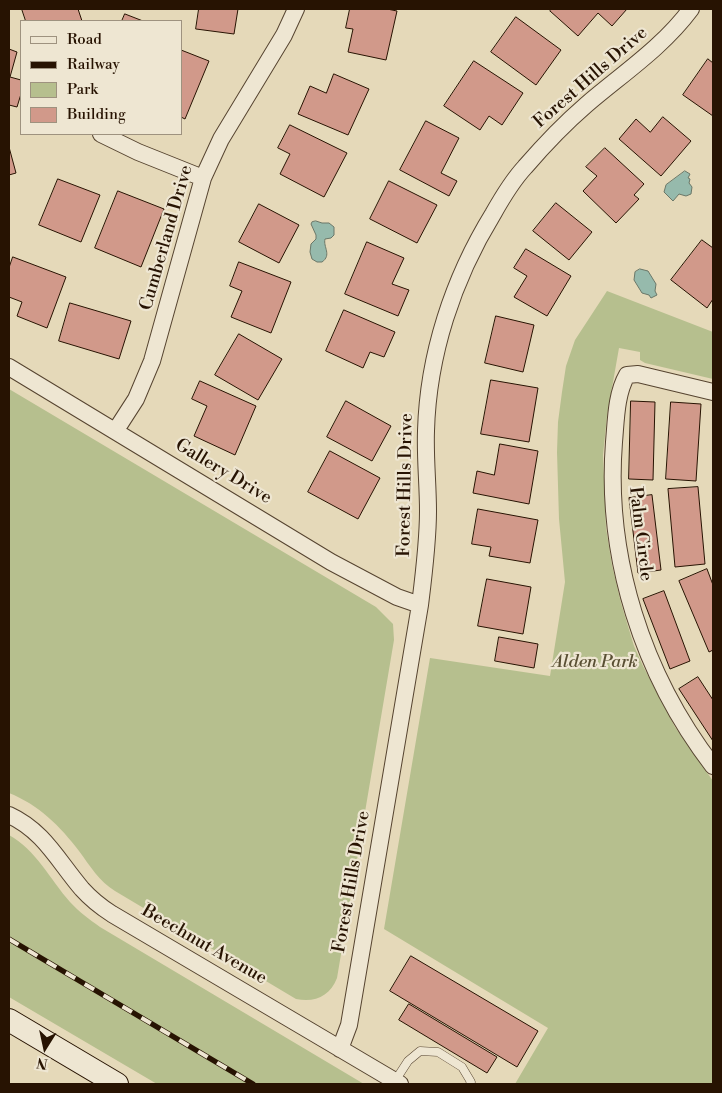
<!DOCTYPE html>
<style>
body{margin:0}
#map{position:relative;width:722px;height:1093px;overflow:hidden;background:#e5d9b9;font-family:"Libre Bodoni",serif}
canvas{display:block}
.frame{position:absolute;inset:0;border:10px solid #271302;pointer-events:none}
.legend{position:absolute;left:20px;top:20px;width:162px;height:115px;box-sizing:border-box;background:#eee6d2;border:1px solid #9e927f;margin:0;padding:6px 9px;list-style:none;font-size:15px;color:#271302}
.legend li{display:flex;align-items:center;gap:10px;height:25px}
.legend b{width:25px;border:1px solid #9e927f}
.north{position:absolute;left:20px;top:1023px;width:50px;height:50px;-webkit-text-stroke:4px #eee6d2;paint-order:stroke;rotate:190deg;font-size:14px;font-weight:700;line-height:20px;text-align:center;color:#271302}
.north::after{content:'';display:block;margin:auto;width:18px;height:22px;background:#271302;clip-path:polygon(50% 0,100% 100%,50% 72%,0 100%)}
</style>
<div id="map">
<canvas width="722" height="1093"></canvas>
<div class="frame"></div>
<ul class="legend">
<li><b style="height:6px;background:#eee6d2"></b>Road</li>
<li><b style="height:6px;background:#271302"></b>Railway</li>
<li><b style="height:14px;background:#b6bf8e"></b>Park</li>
<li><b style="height:14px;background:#d1998a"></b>Building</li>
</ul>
<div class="north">N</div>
</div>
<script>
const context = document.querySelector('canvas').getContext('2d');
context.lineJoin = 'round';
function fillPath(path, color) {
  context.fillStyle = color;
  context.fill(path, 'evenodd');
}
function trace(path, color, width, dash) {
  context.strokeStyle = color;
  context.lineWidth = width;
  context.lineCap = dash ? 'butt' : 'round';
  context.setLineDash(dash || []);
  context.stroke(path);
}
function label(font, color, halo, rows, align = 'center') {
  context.font = font + ' "Libre Bodoni",serif';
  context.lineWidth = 4.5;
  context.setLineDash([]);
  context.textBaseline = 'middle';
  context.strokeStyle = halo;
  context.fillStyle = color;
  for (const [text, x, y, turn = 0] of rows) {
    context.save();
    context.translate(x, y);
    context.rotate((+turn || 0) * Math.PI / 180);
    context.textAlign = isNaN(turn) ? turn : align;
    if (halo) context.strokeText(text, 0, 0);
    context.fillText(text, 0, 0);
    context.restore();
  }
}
const green = new Path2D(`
 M607,291L713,332V379L645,363L640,360V352L619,348L607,416L603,455L606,528L612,565L621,603L634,646L643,666L675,727L713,781V1084H515L548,1028L384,929L430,658L550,676L565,582L559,519L557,452L558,422L562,392L566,366L575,340Z
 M9,389L376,607L393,624L394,640L337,978C330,996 315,1003 296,999L115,891C99,881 90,866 79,851C60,826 39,805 9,793Z
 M9,835C36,850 50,879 70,902C79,912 89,919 100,927L364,1084H157L9,997Z`);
const water = new Path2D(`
 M685,171L690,174L688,178L690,179L689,183L692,187L691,194L686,196L679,194L673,201L664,192L666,185Z
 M316,221L322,223H329L334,227V235L331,238L325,239C323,247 332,255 322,262H317L312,259L310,252L311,244L316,239V235L311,224L312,222Z
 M640,269L648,271L656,284L655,291L657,295L651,298L649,295L642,293L634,280L635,272Z`);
const building = new Path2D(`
 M22,9H78L82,21H26Z
 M199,9H238L234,34L196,29Z
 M350,9H387L397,11L386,60L348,52L353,29L346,28Z
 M552,9H627L612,26L598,13L578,36L550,11Z
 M125,14L143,21H122Z
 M516,17L561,50L536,85L491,52Z
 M9,49L17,52L10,77L21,80V94L17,107L9,105Z
 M181,50L209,61L185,119L181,117Z
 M708,59L713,63V116L683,95Z
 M474,61L523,93L502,125L489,116L480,130L444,106Z
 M334,74L369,89L348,135L298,114L310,86L326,93Z
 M663,117L691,141L661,176L619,139L636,119L650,132Z
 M426,121L459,138L441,173L457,181L449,196L400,170Z
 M290,125L347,153L324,197L280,174L290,154L278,148Z
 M9,147L16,173L9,175Z
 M605,148L644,184L634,195L639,199L616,223L583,191L597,176L586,167Z
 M58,179L100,195L81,242L39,225Z
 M389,181L437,205L417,243L370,219Z
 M118,191L164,209L141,267L95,248Z
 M556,203L592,232L569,260L533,231Z
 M259,204L299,225L279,263L239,242Z
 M702,240L713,248V299L707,308L671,280Z
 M367,242L404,258L392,284L409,290L398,316L345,294Z
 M526,249L571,276L547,316L514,297L527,276L514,268Z
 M13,257L66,277L47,328L17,316L22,302L9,297V268Z
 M239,262L291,282L271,333L231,317L242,291L230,286Z
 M70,303L131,321L119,359L59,341Z
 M344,310L395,332L384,357L370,352L363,368L326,351Z
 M496,316L534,325L523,372L485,363Z
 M239,334L282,359L258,400L215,375Z
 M491,380L538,388L529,442L481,434Z
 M200,381L256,406L235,455L194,436L207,406L192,399Z
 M346,401L391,426L372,461L327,437Z
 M631,401L655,402L653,480L629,479Z
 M671,402L701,404L696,481L666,479Z
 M500,444L538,451L529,504L473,493L477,471L494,475Z
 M330,451L380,478L358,519L308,492Z
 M698,487L705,564L675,567L668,489Z
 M652,495L661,570L638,573L629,498Z
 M478,509L538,520L530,563L489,556L491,547L472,544Z
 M707,569L713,585V650L709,652L679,581Z
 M487,579L531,587L523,634L478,626Z
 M664,591L690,661L670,669L643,599Z
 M499,637L538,644L534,668L495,661Z
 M698,677L713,700V741L679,689Z
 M411,956L538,1031L517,1067L390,991Z
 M409,1004L497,1057L487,1073L399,1020Z`);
const lane = new Path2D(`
 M395,1081L408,1061L420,1051L438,1052L462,1067L471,1082L470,1084`);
const street = new Path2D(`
 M101,134L138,152L203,178
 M9,367L331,562L397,597L420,605
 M713,392L638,374L627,375C616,394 616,420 614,442C605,558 643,675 713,766
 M116,430L136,399L152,361L203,178L221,139L284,35L296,9
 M9,815C44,831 58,861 82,889C91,899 101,907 112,914L400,1084
 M340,1049L349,1025L420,605C424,573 428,542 428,511C428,484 425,458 426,431C428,355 453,279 493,214C502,198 512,181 525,167C544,145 564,124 586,105C622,74 662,48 691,9`);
const secondary = new Path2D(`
 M9,1020L117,1084`);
const rail = new Path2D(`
 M9,939L253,1084`);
const streetNames = [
 ["Forest Hills Drive",591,78,-41],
 ["Cumberland Drive",167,238,-74],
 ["Gallery Drive",223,472,31],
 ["Forest Hills Drive",406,485,-89],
 ["Palm Circle",640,534,83],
 ["Forest Hills Drive",352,882,-80],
 ["Beechnut Avenue",204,945,30]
];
const parkNames = [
 ["Alden Park",595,663]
];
fillPath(green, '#b6bf8e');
fillPath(water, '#96baac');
trace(water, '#6a7768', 1);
fillPath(building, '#d1998a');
trace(building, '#271302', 1);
trace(lane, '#564430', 9);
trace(street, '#564430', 18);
trace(secondary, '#271302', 24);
trace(lane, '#eee6d2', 8);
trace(street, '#eee6d2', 16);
trace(secondary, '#eee6d2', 22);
trace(rail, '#271302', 5.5);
trace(rail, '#eee6d2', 4, [11]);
label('18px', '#271302', '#eee6d2', streetNames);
label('italic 18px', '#594f33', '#eee6d2', parkNames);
</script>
